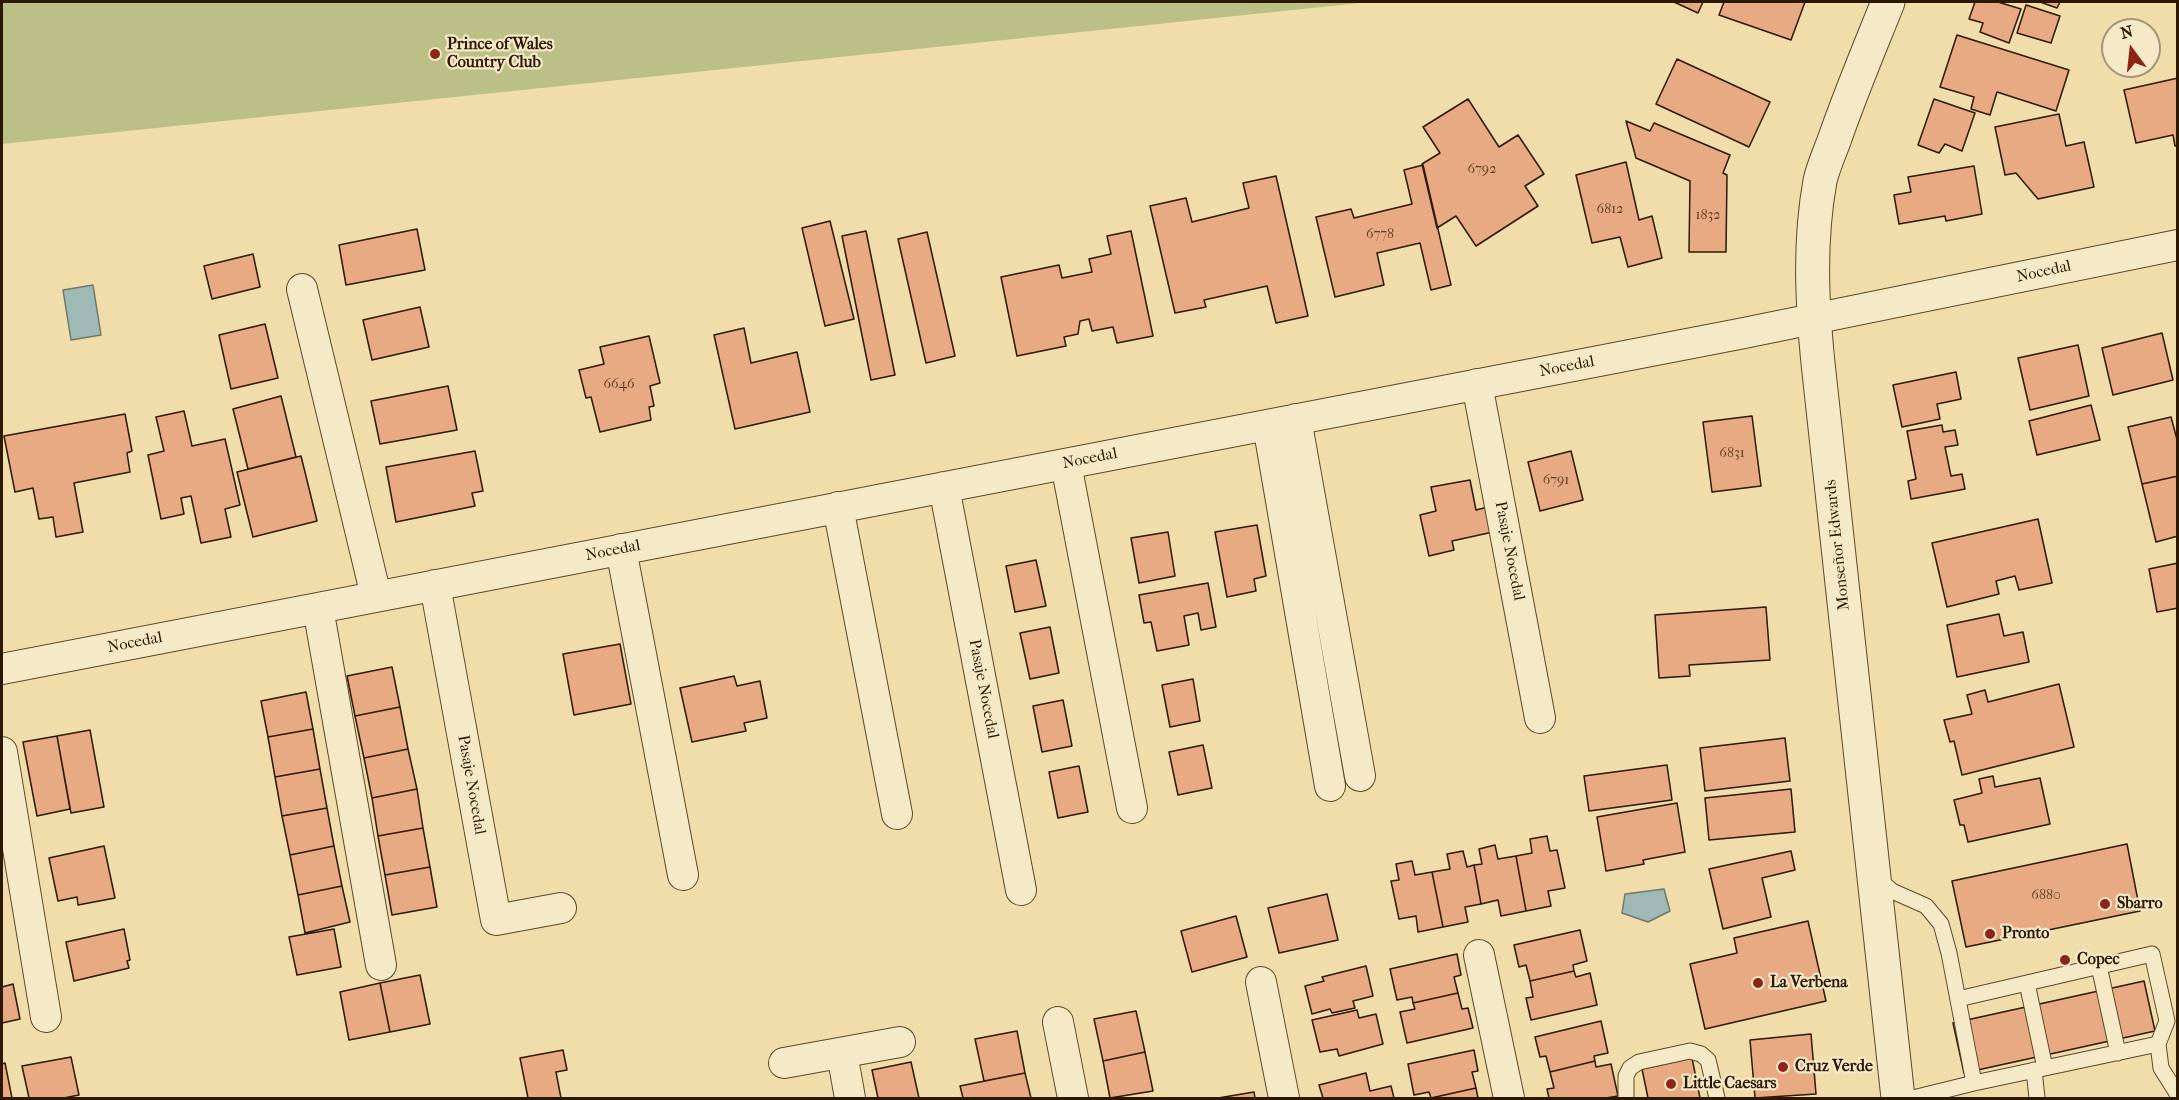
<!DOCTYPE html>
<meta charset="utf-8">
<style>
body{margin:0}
#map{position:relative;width:2179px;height:1100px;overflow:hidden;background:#f0ddaa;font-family:"IM FELL French Canon",serif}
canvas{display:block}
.frame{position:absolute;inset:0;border:3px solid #2c1700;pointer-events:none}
.north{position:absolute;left:2101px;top:18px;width:60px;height:60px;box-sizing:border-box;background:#f5e9c8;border:2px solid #a59578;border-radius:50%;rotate:345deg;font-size:16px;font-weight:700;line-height:24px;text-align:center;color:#2c1700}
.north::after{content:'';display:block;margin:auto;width:21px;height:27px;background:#8f2418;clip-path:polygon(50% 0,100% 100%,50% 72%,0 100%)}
</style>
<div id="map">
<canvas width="2179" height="1100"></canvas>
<div class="frame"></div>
<div class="north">N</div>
</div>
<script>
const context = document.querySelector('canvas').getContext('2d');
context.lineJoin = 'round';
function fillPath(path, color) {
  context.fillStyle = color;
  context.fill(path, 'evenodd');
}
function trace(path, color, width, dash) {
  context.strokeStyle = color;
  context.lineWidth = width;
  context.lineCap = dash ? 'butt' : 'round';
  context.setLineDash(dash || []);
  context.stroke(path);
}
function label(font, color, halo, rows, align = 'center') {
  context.font = font + ' "IM FELL French Canon",serif';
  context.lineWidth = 4.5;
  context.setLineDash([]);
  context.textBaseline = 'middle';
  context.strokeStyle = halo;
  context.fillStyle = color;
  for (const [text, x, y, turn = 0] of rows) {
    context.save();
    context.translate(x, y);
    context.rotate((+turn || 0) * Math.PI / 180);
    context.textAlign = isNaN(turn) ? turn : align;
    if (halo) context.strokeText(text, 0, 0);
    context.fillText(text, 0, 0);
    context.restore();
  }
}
const green = new Path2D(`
 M2,2H1370L2,144Z`);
const water = new Path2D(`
 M93,285L101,335L71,340L63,290Z
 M1664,889L1670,911L1648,922L1622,913L1625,894Z`);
const building = new Path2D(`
 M1674,2H1703L1698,13Z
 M1724,2H1805L1791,40L1719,15Z
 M1975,2H1998L2021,9L2009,43L1980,32L1983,23L1969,19Z
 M2040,2H2060L2057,8Z
 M2026,5L2060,16L2051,43L2017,33Z
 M1957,35L2069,70L2056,111L1997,92L1990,115L1971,109L1974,97L1940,87Z
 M1677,59L1770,102L1749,147L1656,104Z
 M2178,78V145L2175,146L2173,135L2136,143L2124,90Z
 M1468,99L1499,147L1518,135L1544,174L1525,186L1538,206L1476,246L1456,216L1437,228L1422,164L1440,153L1423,127Z
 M1934,99L1975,113L1962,151L1945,144L1939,153L1918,145Z
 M2059,114L2066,146L2084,142L2094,187L2038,199L2016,173L2005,175L1995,127Z
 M1626,121L1650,131L1654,123L1730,155L1723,173L1727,175L1726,252H1689L1690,181L1636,158Z
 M1626,162L1639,220L1652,216L1662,258L1628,267L1620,237L1592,243L1576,175Z
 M1423,165L1451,285L1431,290L1420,243L1377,253L1384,285L1335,297L1316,217L1351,209L1354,218L1412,204L1404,170Z
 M1974,166L1982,214L1946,221L1945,216L1899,224L1894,195L1911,192L1908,177Z
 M1276,176L1308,316L1276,323L1267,286L1204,300L1206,307L1175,313L1150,206L1186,198L1192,222L1249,208L1243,183Z
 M830,221L854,319L825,326L802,228Z
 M417,229L425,270L346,285L339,245Z
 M866,231L895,375L871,380L842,236Z
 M1131,231L1153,336L1117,343L1113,327L1092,331L1089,319L1080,321L1078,334L1064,337L1066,346L1017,356L1001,277L1059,265L1062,278L1092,272L1089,259L1111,254L1107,236Z
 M927,232L955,356L926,363L898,239Z
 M253,254L260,287L212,299L204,266Z
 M420,307L429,347L372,360L363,320Z
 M265,324L278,378L231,389L219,335Z
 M744,328L751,363L797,352L810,412L735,429L714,335Z
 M2162,333L2173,380L2113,395L2102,348Z
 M649,336L660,383L650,386L654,406L649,407L651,420L600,432L591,397L586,398L579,370L604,364L600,347Z
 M2078,345L2089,396L2030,410L2018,358Z
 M1956,372L1961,399L1937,404L1940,419L1902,427L1893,385Z
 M448,386L457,430L380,444L371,401Z
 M281,396L296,457L248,469L233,409Z
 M2091,405L2100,440L2037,455L2029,421Z
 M184,411L192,446L225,439L240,505L225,509L231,537L201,543L191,496L181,498L184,514L161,519L148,455L164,451L156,417Z
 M125,414L132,451L127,453L130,472L74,483L83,532L56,537L53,517L39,519L33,488L15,492L4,436Z
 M1752,416L1761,486L1712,492L1703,422Z
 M2171,417L2178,443V476L2142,484L2128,427Z
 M1942,425L1943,432L1955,430L1958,445L1945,447L1951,476L1962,474L1965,489L1911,499L1908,481L1916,479L1907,431Z
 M475,451L483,491L472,493L475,506L396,522L386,467Z
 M1571,451L1583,500L1540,511L1528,462Z
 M301,456L317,521L253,537L237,472Z
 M2178,476V536L2156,542L2142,484Z
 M1470,480L1476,510L1488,507L1493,532L1452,541L1454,550L1429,556L1420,515L1436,511L1431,487Z
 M2038,519L2052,583L2019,590L2015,576L1996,581L1999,594L1947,607L1932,543Z
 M1257,525L1266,576L1254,579L1256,591L1227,597L1215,532Z
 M1168,532L1175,576L1139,583L1131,538Z
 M1036,560L1046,606L1015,612L1006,566Z
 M2178,563V608L2157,612L2149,569Z
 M1208,583L1216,627L1201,630L1198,613L1184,616L1189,645L1157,651L1151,622L1144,623L1139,595Z
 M1766,607L1770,660L1689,665L1690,676L1659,678L1655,615Z
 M1999,614L2004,636L2023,632L2029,662L1957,677L1947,625Z
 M1050,627L1059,673L1030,679L1020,633Z
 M620,644L631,704L574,715L563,654Z
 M392,667L400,707L355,716L347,676Z
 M734,676L737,686L760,681L767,718L744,723L746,731L692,742L680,688Z
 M1193,679L1200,721L1170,727L1162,685Z
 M2059,684L2074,747L1962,775L1954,741L1950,742L1944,720L1972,714L1967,695L1985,690L1988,702Z
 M306,692L313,729L268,737L261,701Z
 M1063,700L1072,746L1042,752L1033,706Z
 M400,707L408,749L364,758L355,716Z
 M313,729L320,769L275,777L268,737Z
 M90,730L104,807L71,813L57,736Z
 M57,736L70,809L37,816L23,742Z
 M1785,738L1790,781L1705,791L1700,748Z
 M1203,745L1212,788L1178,795L1169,752Z
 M408,749L417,789L372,798L364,758Z
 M1667,765L1672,800L1589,811L1584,776Z
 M1079,766L1088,812L1058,818L1049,772Z
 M320,769L327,808L282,816L275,777Z
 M1993,776L1995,787L2040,778L2050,824L1968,842L1964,825H1960L1954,800L1982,793L1979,779Z
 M417,789L423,828L378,836L372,798Z
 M1791,789L1795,832L1709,840L1705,798Z
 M1677,803L1685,852L1643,860L1644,864L1606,871L1597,817Z
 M327,808L334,846L290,855L282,816Z
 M423,828L430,867L385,875L378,836Z
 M1547,836L1550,851L1557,850L1565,888L1548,891L1551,906L1526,911L1516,856L1532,853L1530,839Z
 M2127,844L2140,911L1966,947L1952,881Z
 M1495,845L1498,859L1516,856L1526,911L1501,916L1498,900L1481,904L1474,865L1482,864L1479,849Z
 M104,846L115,898L78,905L77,897L58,901L49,858Z
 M334,846L342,886L298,895L290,855Z
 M1463,851L1467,867L1474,865L1481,904L1465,907L1468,922L1443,927L1432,872L1450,869L1447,854Z
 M1791,851L1795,870L1762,878L1771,917L1723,929L1709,869Z
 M1412,861L1415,875L1432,872L1443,927L1418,932L1416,916L1399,919L1391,881L1399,880L1396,864Z
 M430,867L437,907L392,915L385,875Z
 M342,886L350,922L305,933L298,895Z
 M1327,894L1338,940L1279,953L1268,908Z
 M1236,916L1247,957L1192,972L1181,931Z
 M1808,921L1826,1001L1705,1029L1690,964L1737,953L1734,938Z
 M124,929L130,960L127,961L129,968L74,981L66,942Z
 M334,929L341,967L297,975L289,937Z
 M1580,930L1587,961L1573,965L1574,971L1530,981L1526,965L1519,967L1514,945Z
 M1457,954L1461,975L1454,977L1458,993L1413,1003L1412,997L1397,1000L1390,969Z
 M1366,966L1373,996L1353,1001L1355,1008L1332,1013L1330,1009L1312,1014L1305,986L1324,981L1322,977Z
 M1574,971L1576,977L1590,973L1597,1005L1531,1020L1526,998L1533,997L1530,981Z
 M420,975L430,1024L390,1032L380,983Z
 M2144,981L2155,1031L1964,1073L1953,1023Z
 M380,983L390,1032L349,1040L340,992Z
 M13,984L20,1019L2,1023V987Z
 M1458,993L1462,1009L1468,1008L1473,1028L1407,1043L1400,1012L1415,1009L1413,1003Z
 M1357,1010L1359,1018L1376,1014L1383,1044L1339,1056L1337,1049L1320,1052L1312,1020Z
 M1136,1011L1145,1052L1103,1061L1094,1019Z
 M1601,1021L1608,1053L1594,1056L1595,1061L1550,1072L1546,1056L1540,1057L1535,1037Z
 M1017,1031L1025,1073L984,1081L975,1039Z
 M1811,1034L1816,1094L1755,1098L1750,1040Z
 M563,1050L567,1070L556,1072L561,1098H528L520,1058Z
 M1474,1050L1478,1071L1472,1072L1476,1088L1431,1098L1429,1092L1414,1095L1408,1064Z
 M1145,1052L1153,1091L1110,1098L1103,1061Z
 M71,1057L79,1095L64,1098H29L22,1066Z
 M1692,1058L1700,1098H1648L1642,1069Z
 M1595,1061L1596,1067L1611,1064L1618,1096L1606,1098H1549L1547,1089L1554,1088L1550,1072Z
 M911,1062L919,1098H878L872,1070Z
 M5,1063L12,1098H2V1064Z
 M1025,1073L1031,1098H963L960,1086Z
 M1366,1073L1370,1091L1391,1086L1394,1098H1323L1319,1085Z
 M1476,1088L1478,1098H1431Z
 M1254,1092L1255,1098H1218Z`);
const service = new Path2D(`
 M1877,878L1892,891L1926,906L1941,924L1949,953L1974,1083
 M2099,966L2118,1053
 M2027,983L2045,1068
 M1958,999L2152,954L2167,1021L2158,1044L2161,1068L2178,1095
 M2034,1070L2037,1098
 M1626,1098V1076L1630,1068L1639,1062L1690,1051L1701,1054L1708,1060L1717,1098
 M1913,1098L1974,1083L2158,1044`);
const minor = new Path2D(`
 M302,289L376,596
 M1477,384L1540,718
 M1296,419L1360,776
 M1268,425L1330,786
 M1066,464L1132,808
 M944,487L1021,890
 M838,507L897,814
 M621,549L683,875
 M435,585L496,920L561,908
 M318,608L381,965
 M2,669L1739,334L2178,245
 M2,752L46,1017
 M1479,955L1509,1098
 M1261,982L1284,1098
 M1058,1022L1073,1098
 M842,1053L850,1098
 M784,1063L900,1042`);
const tertiary = new Path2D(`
 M1888,2C1870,47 1851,92 1835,138C1830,152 1823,167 1820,181C1809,241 1812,303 1818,363L1898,1098`);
const markers = [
 [435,54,6,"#8f2418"],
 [2105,904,6,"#8f2418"],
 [1990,934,6,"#8f2418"],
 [2065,960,6,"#8f2418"],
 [1758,983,6,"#8f2418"],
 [1783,1067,6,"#8f2418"],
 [1671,1084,6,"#8f2418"]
];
const numberNames = [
 ["6792",1482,170],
 ["6812",1610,210],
 ["1832",1708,216],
 ["6778",1380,235],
 ["6646",619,385],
 ["6831",1732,454],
 ["6791",1556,481],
 ["6880",2046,896]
];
const poiNames = [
 ["Prince of Wales",447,45],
 ["Country Club",447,63],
 ["Sbarro",2117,904],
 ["Pronto",2002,934],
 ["Copec",2077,960],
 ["La Verbena",1770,983],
 ["Cruz Verde",1795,1067],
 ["Little Caesars",1683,1084]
];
const streetNames = [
 ["Nocedal",2044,272,-12],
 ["Nocedal",1567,367,-11],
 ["Nocedal",1090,459,-11],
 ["Monseñor Edwards",1838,545,-96],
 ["Nocedal",613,551,-11],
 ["Pasaje Nocedal",1509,551,79],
 ["Nocedal",135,643,-11],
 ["Pasaje Nocedal",983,689,79],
 ["Pasaje Nocedal",471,785,80]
];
fillPath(green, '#bbc087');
fillPath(water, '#9fb9b4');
trace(water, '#71786c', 1.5);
fillPath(building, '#e7aa82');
trace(building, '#2c1700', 1.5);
trace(service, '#5d482a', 17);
trace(minor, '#5d482a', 32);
trace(tertiary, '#5d482a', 35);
trace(service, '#f5e9c8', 15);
trace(minor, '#f5e9c8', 30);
trace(tertiary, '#f5e9c8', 33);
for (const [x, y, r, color] of markers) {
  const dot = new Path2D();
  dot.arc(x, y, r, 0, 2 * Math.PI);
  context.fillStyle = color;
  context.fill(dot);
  trace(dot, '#f5e9c8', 2);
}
label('14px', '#5b3c20', null, numberNames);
label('bold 16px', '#2c1700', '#f5e9c8', poiNames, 'left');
label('16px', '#2c1700', '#f5e9c8', streetNames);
</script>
